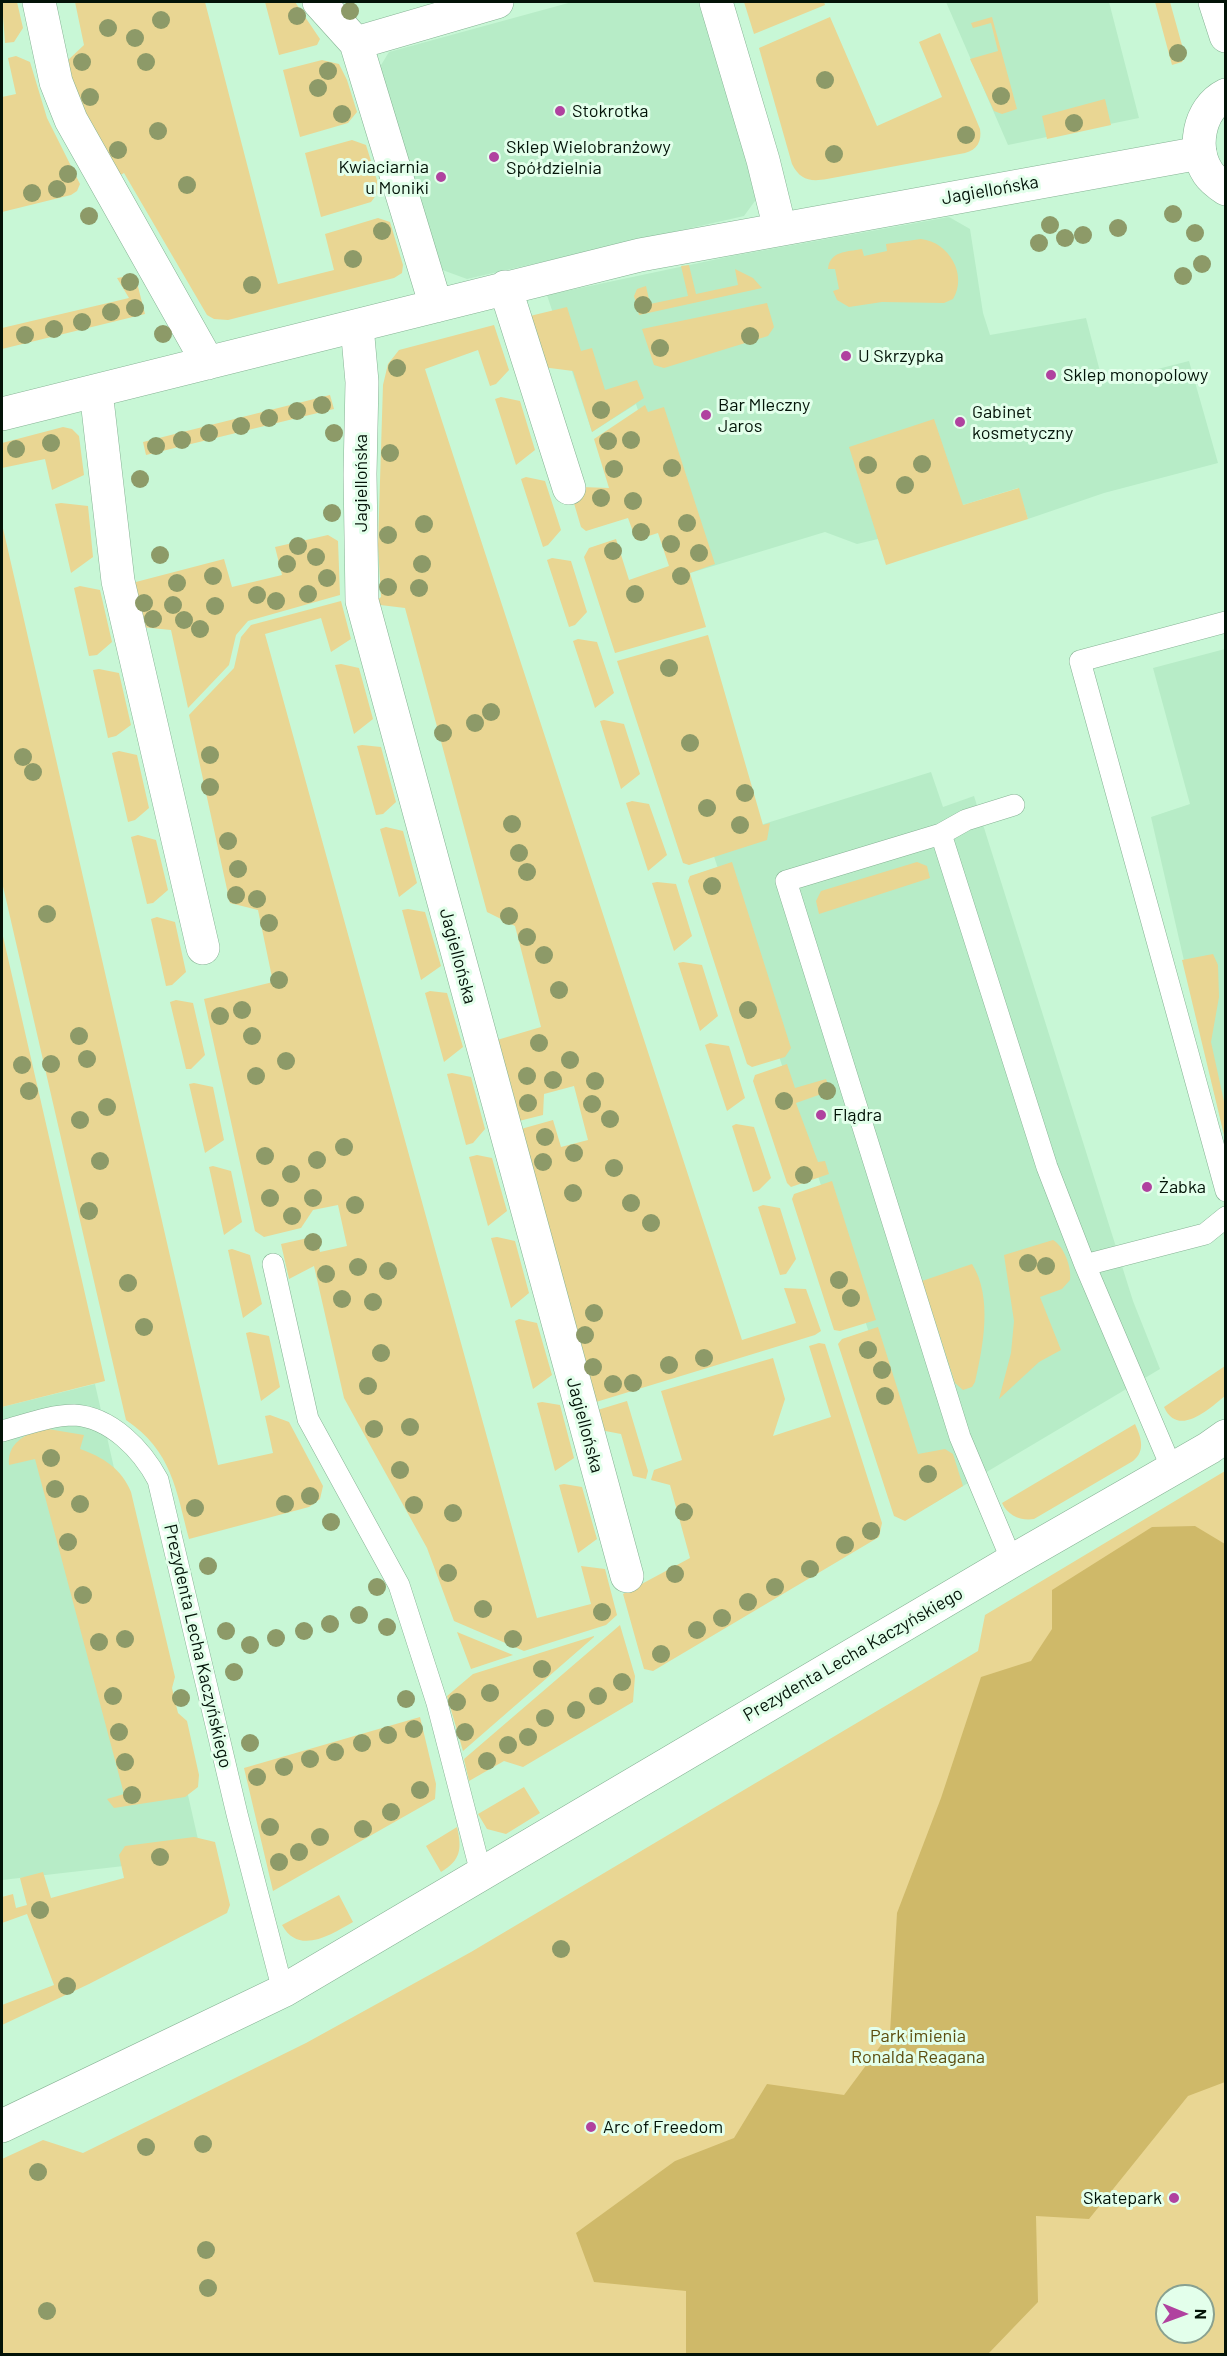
<!DOCTYPE html>
<meta charset="utf-8">
<style>
body{margin:0}
#map{position:relative;width:1227px;height:2356px;overflow:hidden;background:#c8f7d6;font-family:Barlow,sans-serif}
canvas{display:block}
.frame{position:absolute;inset:0;border:3px solid #031308;pointer-events:none}
.north{position:absolute;left:1155px;top:2284px;width:60px;height:60px;box-sizing:border-box;background:#e3ffeb;border:2px solid #89a190;border-radius:50%;rotate:91deg;font-size:16px;font-weight:700;line-height:24px;text-align:center;color:#031308}
.north::after{content:'';display:block;margin:auto;width:21px;height:27px;background:#b0429f;clip-path:polygon(50% 0,100% 100%,50% 72%,0 100%)}
</style>
<div id="map">
<canvas width="1227" height="2356"></canvas>
<div class="frame"></div>
<div class="north">N</div>
</div>
<script>
const context = document.querySelector('canvas').getContext('2d');
context.lineJoin = 'round';
function fillPath(path, color) {
  context.fillStyle = color;
  context.fill(path, 'evenodd');
}
function trace(path, color, width, dash) {
  context.strokeStyle = color;
  context.lineWidth = width;
  context.lineCap = dash ? 'butt' : 'round';
  context.setLineDash(dash || []);
  context.stroke(path);
}
function label(font, color, halo, rows, align = 'center') {
  context.font = font + ' Barlow,sans-serif';
  context.lineWidth = 6;
  context.setLineDash([]);
  context.textBaseline = 'middle';
  context.strokeStyle = halo;
  context.fillStyle = color;
  for (const [text, x, y, turn = 0] of rows) {
    context.save();
    context.translate(x, y);
    context.rotate((+turn || 0) * Math.PI / 180);
    context.textAlign = isNaN(turn) ? turn : align;
    if (halo) context.strokeText(text, 0, 0);
    context.fillText(text, 0, 0);
    context.restore();
  }
}
const built = new Path2D(`
 M572,2H705L763,190L744,216L467,279L437,268L378,70L389,52Z
 M946,2H1109L1139,118L1008,145Z
 M949,217L970,229L983,313L990,335L1086,318L1103,383L1189,361L1218,463L1104,493L1028,519L1018,488L963,505L878,539L857,544L825,532L690,573L636,404L592,432L547,295L732,256Z
 M1225,649V1139L1151,817L1190,804L1153,668Z
 M931,772L943,807L974,796L1133,1301L1160,1369L926,1508L709,841Z
 M95,1384L202,1857L2,1880V1407Z`);
const green = new Path2D(`
 M2,2H17L23,28L14,42L5,43Z
 M75,2H205L278,284L334,270L325,234L378,218L390,222L403,265L402,273L394,278L228,320L214,319L207,315L124,173L117,177L79,104L66,62L84,45Z
 M265,2H295L320,39L317,45L279,55Z
 M744,2H824L825,5L754,34Z
 M1155,2H1170L1185,56L1182,62L1172,65Z
 M830,17L877,126L942,97L919,42L940,33L980,129C982,141 977,150 965,153L827,179C810,182 800,180 792,164L759,48Z
 M992,17L1017,109L1002,114L994,111L970,59L998,51L991,23L973,28L971,23Z
 M16,56L30,62L47,118L80,184L77,191L71,195L2,212V97L16,94L8,58Z
 M322,60L339,64L347,80L357,112L348,123L300,137L283,70Z
 M1105,99L1111,125L1047,139L1042,116Z
 M352,140L366,145L380,190L371,202L321,217L305,153Z
 M921,239C949,242 968,275 953,299L944,303L882,302L849,307L837,300L833,291L839,289L835,269H828C830,251 846,252 862,249L864,256L887,251L886,244Z
 M689,265L696,294L738,285L735,269L753,278L762,288L639,315L634,296L637,289L646,286L650,304L688,296L681,266Z
 M135,275L145,314L2,349V328L129,298L117,278Z
 M767,303L774,327L768,336L664,368L654,365L642,329Z
 M567,307L581,351L592,348L605,390L637,380L644,398L592,432L573,371L542,367L530,316Z
 M494,325L509,370L496,384L490,386L478,350L425,369L742,1340L796,1323L784,1288L806,1289L821,1331L815,1335L596,1402L521,1129L553,1120L561,1147L588,1140L574,1086L544,1094L543,1115L519,1121L497,1040L541,1027L515,926L487,912L405,608L372,604L381,597L378,545L383,385L388,364L399,350Z
 M330,395L334,409L146,455L143,442Z
 M501,397L520,401L535,450L516,465L495,399Z
 M645,405L648,412L664,407L715,564L690,573L706,627L615,653L584,557L589,548L616,539L629,580L669,566L658,533L636,540L628,518L586,531L581,527L573,500L583,496L581,487L609,488L594,439Z
 M934,419L963,505L1019,488L1028,519L886,565L849,447Z
 M63,427L72,429L79,436L84,475L52,490L45,459L2,468V443Z
 M526,477L545,481L561,530L548,545L543,547L521,479Z
 M61,503L88,506L93,557L71,573L55,504Z
 M2,524L218,1465L273,1453L265,1416L270,1415L289,1422L323,1486L320,1499L309,1507L189,1539C176,1490 172,1451 126,1420L2,882Z
 M328,535L338,541L340,595L248,621L236,635L229,665L188,708L171,630L141,627L132,583L224,559L232,587L282,575L275,547Z
 M552,558L571,561L587,612L575,625L569,627L547,560Z
 M80,586L100,590L112,642L97,655L89,656L74,588Z
 M341,601L351,639L331,652L321,618L265,634L537,1618L591,1604L581,1566L605,1569L617,1615L606,1625L524,1651L454,1621L427,1548L344,1398L314,1266L289,1279L281,1244L317,1236L320,1252L347,1246L338,1205L313,1210L301,1228L264,1237L255,1231L204,999L273,982L258,910L230,903L189,715L234,668L241,637L251,625Z
 M708,635L763,825L770,823L767,840L689,865L683,863L617,661Z
 M578,639L597,642L614,693L595,708L573,641Z
 M341,664L359,668L373,719L354,734L335,665Z
 M99,669L119,673L131,725L116,736L108,738L93,670Z
 M604,720L624,724L640,774L621,789L600,721Z
 M362,745L381,747L396,802L383,814L376,815L357,746Z
 M119,751L137,755L149,808L135,820L128,822L112,753Z
 M632,801L649,804L667,855L648,871L626,803Z
 M386,827L403,831L417,883L399,897L380,829Z
 M138,835L156,840L168,890L153,903L147,904L131,837Z
 M732,862L791,1048L785,1057L752,1067L747,1064L688,881L690,876Z
 M917,862L927,866L930,878L819,914L816,901L821,891Z
 M657,882L676,884L692,936L674,951L652,883Z
 M408,909L425,912L441,966L421,980L402,910Z
 M157,917L175,922L186,972L172,985L166,986L151,919Z
 M2,932L105,1381L2,1407Z
 M1213,954L1218,965L1219,997L1211,1042L1225,1106V1139L1182,960Z
 M683,962L702,965L718,1016L700,1031L678,963Z
 M430,991L447,993L463,1047L444,1062L425,993Z
 M176,1000L193,1003L205,1055L191,1069H186L170,1002Z
 M710,1043L729,1046L745,1098L727,1111L705,1045Z
 M787,1064L795,1088L826,1079L830,1091L796,1103L818,1162L825,1161L829,1174L791,1187L787,1183L753,1081L755,1075Z
 M452,1073L471,1077L485,1129L473,1143L466,1145L447,1074Z
 M194,1083L213,1087L224,1140L205,1153L189,1084Z
 M736,1124L754,1127L771,1178L759,1190L753,1192L732,1126Z
 M477,1155L492,1158L507,1211L488,1226L469,1157Z
 M213,1166L231,1171L242,1222L224,1235L209,1167Z
 M832,1181L876,1320L840,1331L834,1330L792,1199L794,1194Z
 M763,1205L780,1208L796,1259L786,1274L780,1275L758,1207Z
 M497,1237L515,1241L529,1293L511,1308L491,1238Z
 M1053,1240C1064,1246 1072,1268 1070,1280L1062,1289L1040,1297L1061,1350L1039,1362L999,1399L1011,1353L1014,1321L1004,1255Z
 M232,1249L250,1255L262,1304L243,1318L228,1250Z
 M972,1264C993,1297 983,1347 975,1382L972,1387L963,1390L955,1383L922,1281Z
 M519,1319L537,1323L552,1375L533,1389L515,1321Z
 M878,1327L918,1454L945,1449L953,1454L963,1486L905,1521L894,1516L838,1344L842,1339Z
 M250,1332L269,1336L280,1387L261,1401L246,1333Z
 M819,1343L825,1344L882,1523L879,1537L653,1671L644,1669L623,1594L690,1558L670,1485L651,1480L654,1470L682,1460L661,1391L773,1358L785,1399L773,1436L831,1417L809,1346Z
 M1225,1366V1396C1209,1409 1178,1438 1164,1407Z
 M627,1401L648,1471L646,1479L633,1476L621,1434L595,1429L591,1412Z
 M542,1402L560,1405L574,1458L555,1471L537,1403Z
 M1135,1424C1141,1437 1146,1451 1133,1461L1034,1519C1021,1521 1008,1516 1002,1503Z
 M42,1428L84,1435L80,1449C103,1457 122,1469 131,1492L175,1677L172,1688L178,1713L187,1721L199,1775L198,1787L185,1797L114,1808L107,1799L124,1794L35,1459L9,1465C7,1443 25,1435 42,1428Z
 M1225,1471V2354H2V2159L43,2140L83,2153L306,2043L471,1952L978,1651L985,1615ZM1167,2296H1203V2332H1167Z
 M564,1484L582,1487L597,1539L578,1553L559,1485Z
 M620,1625L635,1676L633,1702L523,1767L504,1761L469,1781L464,1759Z
 M457,1632L513,1655L471,1669Z
 M594,1636V1637L463,1751L447,1696L473,1674Z
 M420,1717L436,1784L435,1799L273,1891L244,1768Z
 M524,1787L540,1813L506,1834L487,1829L478,1814Z
 M457,1827C462,1849 461,1860 441,1872L426,1846Z
 M194,1837L215,1842L230,1905L227,1913L89,1984L2,2025V2005L54,1985L27,1914L2,1923V1897L13,1894L16,1908L27,1905L20,1878L43,1872L51,1898L124,1878L119,1855L125,1846Z
 M339,1895L353,1922C332,1934 299,1956 282,1925Z`);
const forest = new Path2D(`
 M1195,1526L1225,1544V2082L1188,2096L1089,2219L1036,2216L1038,2302L988,2354H686V2291L594,2282L576,2233L675,2161L734,2138L767,2084L844,2095L890,2033L897,1913L941,1798L981,1677L1031,1661L1052,1629V1590L1152,1527Z`);
const service = new Path2D(`
 M1226,622L1080,661L1226,1191
 M941,834L966,820L1014,805
 M273,1264L308,1419L399,1585L437,1703L481,1873
 M1085,1265L1205,1234L1226,1217
 M2,1431C25,1425 50,1415 74,1415C111,1417 142,1450 158,1480L237,1814L283,1991
 M1012,1561L960,1437L786,881L941,834L1047,1167L1085,1265L1172,1469`);
const minor = new Path2D(`
 M39,2L56,82L71,120L208,363
 M319,2L356,43L436,306
 M716,2L763,160L780,229
 M356,43L497,2
 M505,287L569,488
 M357,326L362,382L360,474L362,601L627,1576
 M96,391L118,581L203,948
 M2,414L640,255L1200,153`);
const tertiary = new Path2D(`
 M1215,2L1226,36
 M1226,95C1198,109 1192,149 1208,173C1212,179 1220,185 1226,189
 M2,2126L283,1991L1012,1561L1209,1448L1226,1436`);
const trees = [
 [350,11],
 [297,16],
 [161,20],
 [108,28],
 [135,38],
 [1178,53],
 [82,62],
 [146,62],
 [328,71],
 [825,80],
 [318,88],
 [1001,96],
 [90,97],
 [342,114],
 [1074,123],
 [158,131],
 [966,135],
 [118,150],
 [834,154],
 [68,174],
 [187,185],
 [57,189],
 [32,193],
 [1173,214],
 [89,216],
 [1050,225],
 [1118,228],
 [382,231],
 [1195,233],
 [1083,235],
 [1065,238],
 [1039,243],
 [353,259],
 [1202,264],
 [1183,276],
 [130,282],
 [252,285],
 [643,305],
 [135,308],
 [111,312],
 [82,322],
 [54,329],
 [163,334],
 [25,335],
 [750,336],
 [660,348],
 [397,368],
 [322,405],
 [601,410],
 [297,411],
 [269,418],
 [241,426],
 [209,433],
 [334,433],
 [182,440],
 [631,440],
 [608,441],
 [51,443],
 [156,446],
 [16,449],
 [390,453],
 [922,464],
 [868,465],
 [672,468],
 [614,469],
 [140,479],
 [905,485],
 [601,498],
 [633,501],
 [332,513],
 [687,523],
 [424,524],
 [641,532],
 [388,535],
 [671,544],
 [298,546],
 [613,551],
 [699,553],
 [160,555],
 [316,557],
 [287,564],
 [422,564],
 [213,576],
 [681,576],
 [327,578],
 [177,583],
 [388,587],
 [419,588],
 [308,594],
 [635,594],
 [257,595],
 [276,601],
 [144,603],
 [173,605],
 [215,606],
 [153,619],
 [184,620],
 [200,629],
 [669,668],
 [491,712],
 [475,723],
 [443,733],
 [690,743],
 [210,755],
 [23,757],
 [33,772],
 [210,787],
 [745,793],
 [707,808],
 [512,824],
 [740,825],
 [228,841],
 [519,853],
 [238,869],
 [527,872],
 [712,886],
 [236,895],
 [257,899],
 [47,914],
 [509,916],
 [269,923],
 [527,937],
 [544,955],
 [279,980],
 [559,990],
 [242,1010],
 [748,1010],
 [220,1016],
 [79,1036],
 [252,1036],
 [539,1043],
 [87,1059],
 [570,1060],
 [286,1061],
 [51,1064],
 [22,1065],
 [256,1076],
 [527,1076],
 [553,1080],
 [595,1081],
 [29,1091],
 [827,1091],
 [784,1101],
 [528,1103],
 [592,1104],
 [107,1107],
 [610,1119],
 [80,1120],
 [545,1137],
 [344,1147],
 [574,1153],
 [265,1156],
 [317,1160],
 [100,1161],
 [543,1162],
 [614,1168],
 [291,1174],
 [804,1175],
 [573,1193],
 [270,1198],
 [313,1198],
 [631,1203],
 [355,1205],
 [89,1211],
 [292,1216],
 [651,1223],
 [313,1242],
 [1028,1263],
 [1046,1266],
 [358,1267],
 [388,1271],
 [326,1274],
 [839,1280],
 [128,1283],
 [851,1298],
 [342,1299],
 [373,1302],
 [594,1313],
 [144,1327],
 [585,1335],
 [868,1350],
 [381,1353],
 [704,1358],
 [669,1365],
 [593,1367],
 [882,1370],
 [633,1383],
 [613,1384],
 [368,1386],
 [885,1396],
 [410,1427],
 [374,1429],
 [51,1458],
 [400,1470],
 [928,1474],
 [55,1489],
 [310,1496],
 [80,1504],
 [285,1504],
 [414,1505],
 [195,1508],
 [684,1512],
 [453,1513],
 [331,1522],
 [871,1531],
 [68,1542],
 [845,1545],
 [208,1566],
 [810,1569],
 [448,1573],
 [675,1574],
 [377,1587],
 [775,1587],
 [83,1595],
 [748,1602],
 [483,1609],
 [602,1612],
 [359,1615],
 [722,1618],
 [330,1624],
 [387,1627],
 [697,1630],
 [226,1631],
 [304,1631],
 [276,1638],
 [125,1639],
 [513,1639],
 [99,1642],
 [250,1645],
 [661,1654],
 [542,1669],
 [234,1672],
 [622,1682],
 [490,1693],
 [113,1696],
 [598,1696],
 [181,1698],
 [406,1699],
 [457,1702],
 [576,1710],
 [545,1718],
 [414,1729],
 [119,1732],
 [465,1732],
 [388,1735],
 [528,1737],
 [250,1743],
 [362,1743],
 [508,1745],
 [335,1752],
 [310,1759],
 [487,1761],
 [125,1762],
 [284,1767],
 [257,1777],
 [420,1790],
 [132,1795],
 [391,1812],
 [270,1827],
 [363,1829],
 [320,1837],
 [299,1852],
 [160,1857],
 [279,1862],
 [40,1910],
 [561,1949],
 [67,1986],
 [203,2144],
 [146,2147],
 [38,2172],
 [206,2250],
 [208,2288],
 [47,2311]
];
const markers = [
 [560,111,6,"#b0429f"],
 [494,157,6,"#b0429f"],
 [441,177,6,"#b0429f"],
 [846,356,6,"#b0429f"],
 [1051,375,6,"#b0429f"],
 [706,415,6,"#b0429f"],
 [960,422,6,"#b0429f"],
 [821,1115,6,"#b0429f"],
 [1147,1187,6,"#b0429f"],
 [591,2127,6,"#b0429f"],
 [1174,2198,6,"#b0429f"]
];
const poiNames = [
 ["Stokrotka",572,111],
 ["Sklep Wielobranżowy",506,147],
 ["Spółdzielnia",506,168],
 ["Kwiaciarnia",429,167,"right"],
 ["u Moniki",429,188,"right"],
 ["U Skrzypka",858,356],
 ["Sklep monopolowy",1063,375],
 ["Bar Mleczny",718,405],
 ["Jaros",718,426],
 ["Gabinet",972,412],
 ["kosmetyczny",972,433],
 ["Flądra",833,1115],
 ["Żabka",1159,1187],
 ["Arc of Freedom",603,2127],
 ["Skatepark",1162,2198,"right"]
];
const streetNames = [
 ["Jagiellońska",990,190,-10],
 ["Jagiellońska",361,483,-90],
 ["Jagiellońska",458,956,75],
 ["Jagiellońska",585,1425,75],
 ["Prezydenta Lecha Kaczyńskiego",198,1646,77],
 ["Prezydenta Lecha Kaczyńskiego",853,1654,-30]
];
const parkNames = [
 ["Park imienia",918,2036],
 ["Ronalda Reagana",918,2057]
];
fillPath(built, '#b7ecc7');
fillPath(green, '#e9d693');
fillPath(forest, '#cfb969');
trace(service, '#86b294', 22);
trace(minor, '#86b294', 34);
trace(tertiary, '#86b294', 34);
trace(service, '#fff', 21);
trace(minor, '#fff', 33);
trace(tertiary, '#fff', 33);
context.fillStyle = '#8d9a68';
for (const [x, y] of trees) {
  context.beginPath();
  context.arc(x, y, 9, 0, 2 * Math.PI);
  context.fill();
}
for (const [x, y, r, color] of markers) {
  const dot = new Path2D();
  dot.arc(x, y, r, 0, 2 * Math.PI);
  context.fillStyle = color;
  context.fill(dot);
  trace(dot, '#e3ffeb', 2);
}
label('18px', '#031308', '#e3ffeb', poiNames, 'left');
label('18px', '#031308', '#e3ffeb', streetNames);
label('18px', '#5c4d0e', '#e3ffeb', parkNames);
</script>
